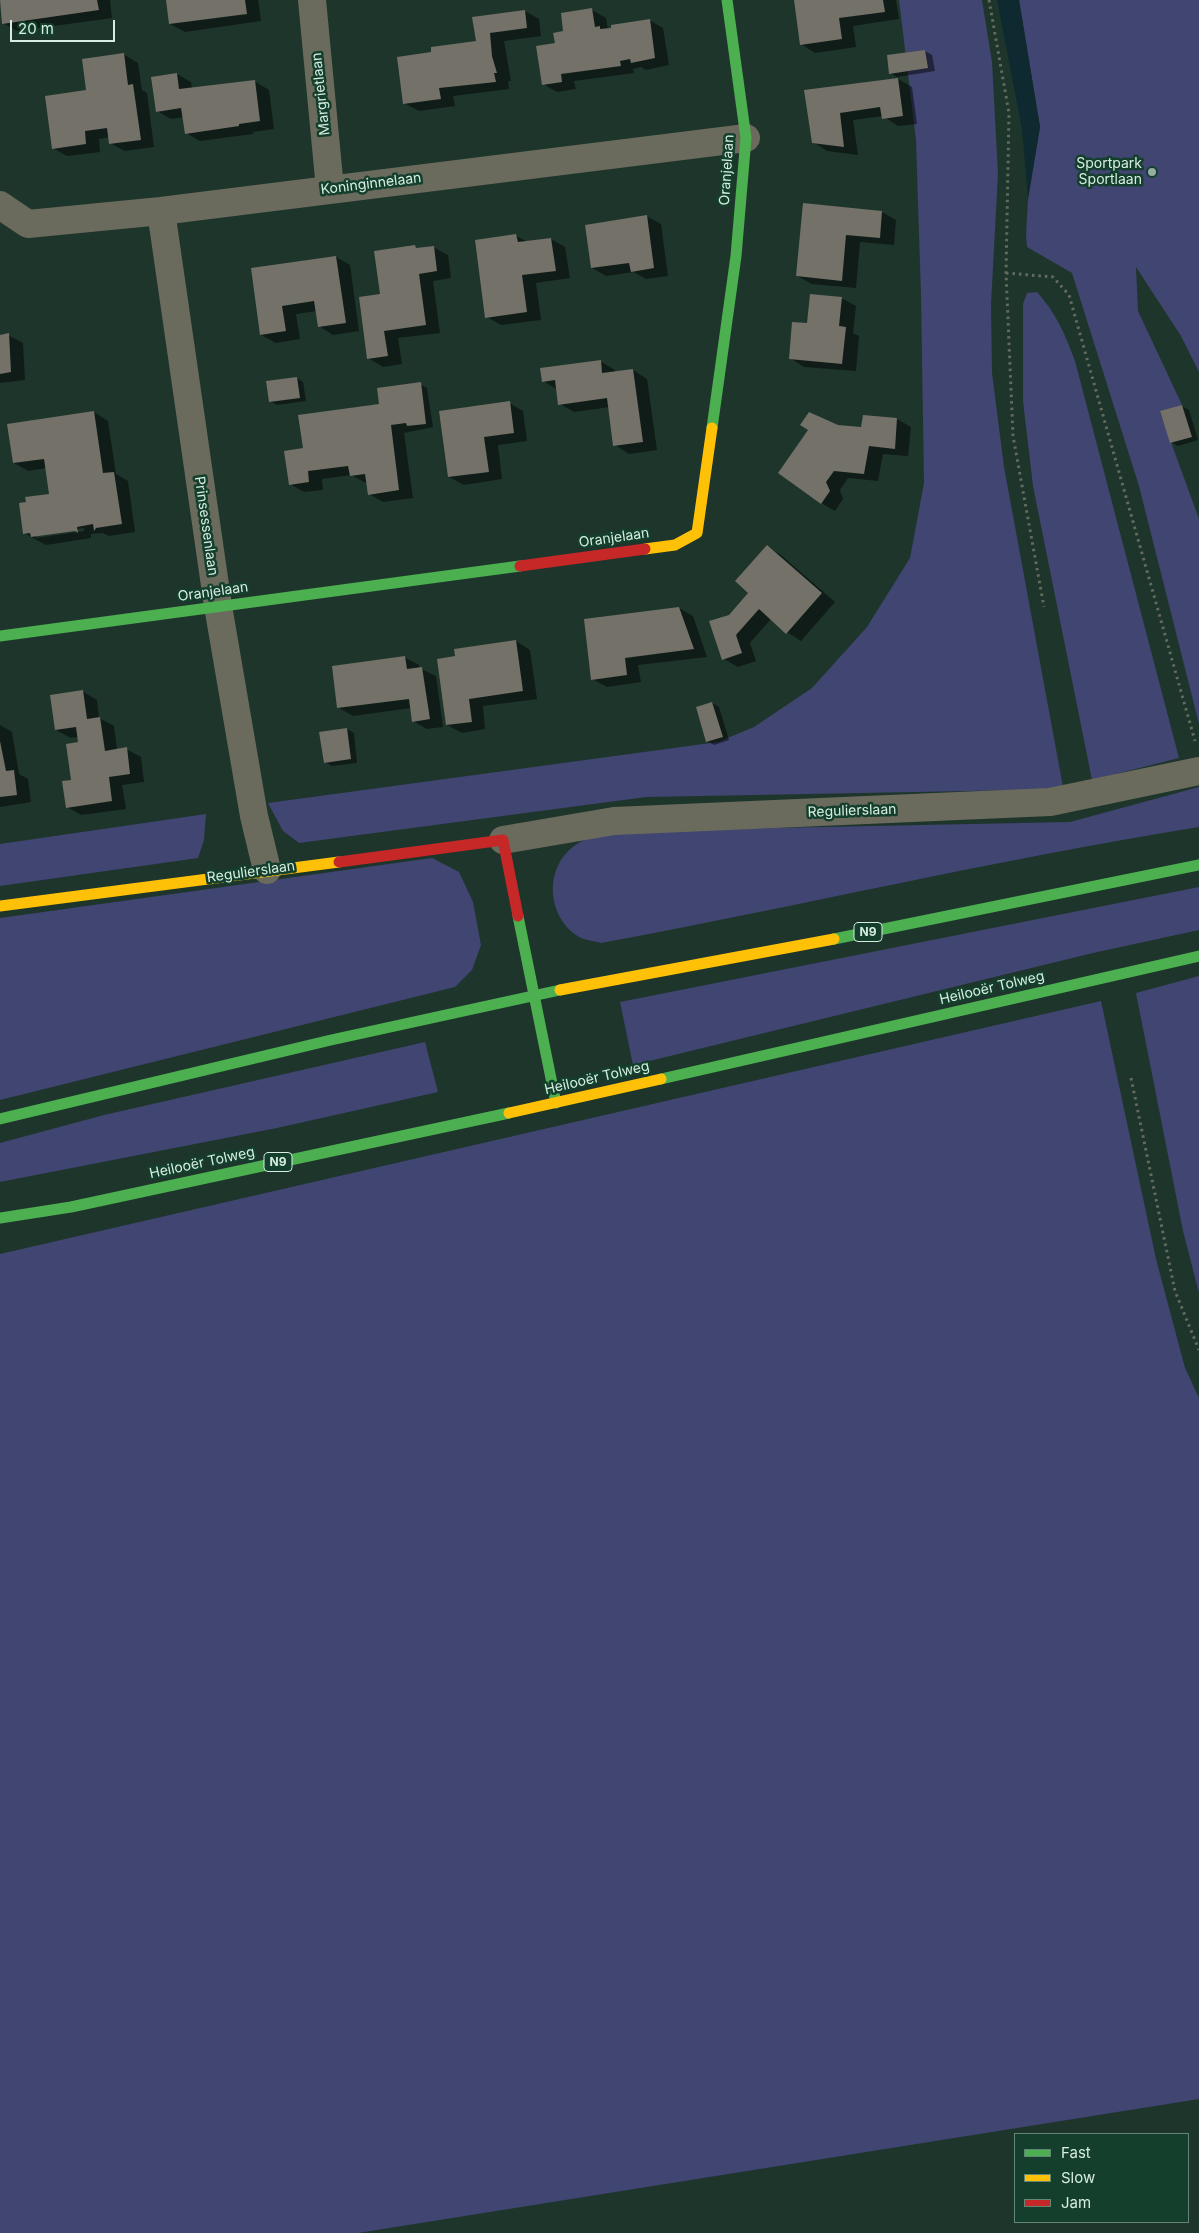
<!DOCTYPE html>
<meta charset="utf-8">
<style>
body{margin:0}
#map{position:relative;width:1199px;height:2233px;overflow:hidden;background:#1e352c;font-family:Inter,sans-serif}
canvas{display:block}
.legend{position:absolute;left:1014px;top:2133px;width:175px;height:90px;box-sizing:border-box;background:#143f2d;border:1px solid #628575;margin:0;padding:6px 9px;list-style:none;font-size:15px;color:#d6ede1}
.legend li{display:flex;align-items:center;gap:10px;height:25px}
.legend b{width:25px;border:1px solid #628575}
.scale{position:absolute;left:10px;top:20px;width:105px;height:22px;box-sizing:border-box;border:2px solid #d6ede1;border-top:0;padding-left:6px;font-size:15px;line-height:18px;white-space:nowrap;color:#d6ede1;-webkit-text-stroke:4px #143f2d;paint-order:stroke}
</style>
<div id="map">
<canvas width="1199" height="2233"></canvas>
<ul class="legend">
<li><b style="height:6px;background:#4caf50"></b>Fast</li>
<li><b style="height:6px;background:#ffc107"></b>Slow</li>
<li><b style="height:6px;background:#c62828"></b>Jam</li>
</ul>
<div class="scale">20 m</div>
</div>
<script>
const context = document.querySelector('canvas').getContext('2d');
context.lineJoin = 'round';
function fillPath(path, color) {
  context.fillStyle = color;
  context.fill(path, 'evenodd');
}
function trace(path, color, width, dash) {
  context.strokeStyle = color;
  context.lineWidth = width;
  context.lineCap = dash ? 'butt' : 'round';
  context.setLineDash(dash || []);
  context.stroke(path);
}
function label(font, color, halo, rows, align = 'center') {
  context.font = font + ' Inter,sans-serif';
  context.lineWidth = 5;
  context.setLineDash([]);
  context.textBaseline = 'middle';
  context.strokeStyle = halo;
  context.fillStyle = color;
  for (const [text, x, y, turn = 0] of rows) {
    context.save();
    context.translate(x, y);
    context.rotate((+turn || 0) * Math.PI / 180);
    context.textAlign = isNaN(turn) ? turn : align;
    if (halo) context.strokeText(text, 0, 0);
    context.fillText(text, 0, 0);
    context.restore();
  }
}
const green = new Path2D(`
 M899,0H982L992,62L998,174L991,304L992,373L1004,467L1063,787L1053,790H1023L646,797L299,843L283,831L268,803L718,742L754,727L812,688L867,627L910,558L924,483L921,295L916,140Z
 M1019,0H1199V372L1181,336L1136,267L1138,311L1182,405L1160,412L1199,519V724L1139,486L1072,273L1027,247L1026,235L1028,199L1040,127Z
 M1037,292C1056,313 1065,334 1075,361L1179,758L1092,780L1033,486L1023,401V304L1027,293Z
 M1199,787V827C998,859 801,906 601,943C594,941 585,940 579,937C546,917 544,868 574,846C589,835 607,834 625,831L1070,822Z
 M206,814L204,840L198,858L0,886V844Z
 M432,858L459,872L473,902L481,945L472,970L455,987L0,1100V918Z
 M1199,887V930L1093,953L633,1065L620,1002Z
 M1199,976V1293L1183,1231L1136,993Z
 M1101,1001L1156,1259L1185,1368L1199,1398V2099L358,2233H0V1254Z
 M425,1042L438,1092L277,1128L0,1182V1143L104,1115Z`);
const water = new Path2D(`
 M997,0H1019L1040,127L1028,199L1022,129Z`);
const shadow = new Path2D(`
 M0,0H110L112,18L17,31L3,23Z
 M167,0H258L261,21L185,32L170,24Z
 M795,0H896L899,19L853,26L856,47L815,53L801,44Z
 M592,10L606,18L608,30L649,20L663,28L669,65L646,70L641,67L633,69L634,73L574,81L576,89L557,92L543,84L556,44L564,32Z
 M525,11L539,19L541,36L504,41L511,81H508L509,89L453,96L455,106L419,111L404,103L433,53L477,42L474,18Z
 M925,51L932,55L935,71L897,77L890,73L888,56Z
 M123,54L138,63L142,90L147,93L154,147L125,151L110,143V137L99,139L100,152L67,156L53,148Z
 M177,74L191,82L192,89L254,81L269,90L274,129L253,132V134L200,141L186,133L184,117L171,119L157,111Z
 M898,79L912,87L917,124L898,126L883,116L853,120L858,155L827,151L813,142L805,92Z
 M805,205L882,212L896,220L894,245L860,242L856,288L812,284L797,276Z
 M646,216L661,224L668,276L646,279L634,272L606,276L592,268Z
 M516,236L528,242L551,239L565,247L570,278L536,283L541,320L501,325L487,317Z
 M415,247L420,249L433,247L448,255L451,278L433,281L440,333L398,338L402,364L383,367L368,358L381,295Z
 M336,257L350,265L359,331L333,335L319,326L317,311L296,314L300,339L276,343L261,335L252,269Z
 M841,298L856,306L853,333L859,336L856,371L804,367L790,358L808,325Z
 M8,335L23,343L25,380L0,383V336Z
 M600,361L615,370V373L633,370L647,379L657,450L629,454L615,445L610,407L574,412L560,404L558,390L543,381Z
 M297,378L303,382L306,401L277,405L270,401Z
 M420,384L427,388L433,427L404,433L413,498L383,502L369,494L368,484L351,475L322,479L323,490L304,492L290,484L305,449Z
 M509,403L523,411L527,441L498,445L502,479L464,485L449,477Z
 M1182,406L1189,410L1198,440L1178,446L1171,442Z
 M94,412L108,421L116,474L128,481L135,532L109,536L103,533L91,534V538L46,545L24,533L50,495L47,468L28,471L14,463ZM84,528V531L36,538V535Z
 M897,419L911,427L908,456L883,454L878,481L848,478L840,490L843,499L835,511L821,503L838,426L862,428Z
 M767,547L781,555L835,602L801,641L787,632L771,619L750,643L756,661L738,667L724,659L730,616L750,593Z
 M679,608L693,616L707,657L638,665L641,682L607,687L592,679Z
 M516,641L530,650L537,699L483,706L485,729L462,733L447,725Z
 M404,657L419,665V668L436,676L443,727L427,729L413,721L411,708L353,716L339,708Z
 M82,691L97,700L99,718L114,726L117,750L126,749L141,757L144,782L122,785L126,809L81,815L67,807L79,743L78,737L71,738L56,730Z
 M712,703L719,707L729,740L714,745L707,741Z
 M0,725L12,732L19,774L28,779L31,802L0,807Z
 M347,729L354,733L357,763L332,766L325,762Z`);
const building = new Path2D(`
 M0,0H97L99,10L2,24Z
 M166,0H245L247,14L169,24Z
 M794,0H883L885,12L839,18L842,39L800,45Z
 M592,8L595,27L600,26V29L611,28V25L650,19L655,58L631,63L630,59L620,61L621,66L561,74L562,82L542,85L536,46L555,43L553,33L563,31L561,13Z
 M525,10L527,28L490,33L492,56L497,73H494L496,82L439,88L441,99L403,104L397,57L431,52V47L476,41L472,17Z
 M925,50L928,68L889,74L887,55Z
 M124,53L128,85L133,84L141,140L109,144L107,128L85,131L86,144L52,149L45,96L86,90L82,59Z
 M177,73L179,89L255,80L260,121L239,124V126L185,134L181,108L156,112L151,77Z
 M898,78L903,116L882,119L880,107L840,113L844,147L812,143L804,90Z
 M803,203L882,211L880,238L846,235L842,281L796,276Z
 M647,215L654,268L631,272L629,263L591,268L585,225Z
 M516,234L518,242L551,238L556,271L522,275L527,312L485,318L475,240Z
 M415,245L416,248L434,246L437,271L419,274L426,325L384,331L388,356L367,359L359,297L380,294L374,251Z
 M336,256L346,323L318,327L314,301L282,306L286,331L260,335L251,268Z
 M810,294L842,297L839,326L846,327L842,364L789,359L792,322L807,323Z
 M9,333L11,372L0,374V335Z
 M601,360L602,373L633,369L643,442L613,446L607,398L558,405L555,380L542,382L540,368Z
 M297,377L300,398L269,402L266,381Z
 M421,382L426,424L407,426L406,423L391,425L399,490L368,495L365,474L350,476L348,466L308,471L309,482L289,485L284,451L303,448L298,415L379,404L377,388Z
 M510,401L514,433L484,437L489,472L448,477L439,411Z
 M1182,405L1192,437L1170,443L1160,411Z
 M94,411L103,473L114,472L122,524L96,528L94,531L93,524L77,527L78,533L75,531L31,537L30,533L23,534L19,503L26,502L25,497L49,494L44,459L13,463L7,424Z
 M809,412L838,425L861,427L863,415L897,418L895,449L869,446L864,474L834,471L826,482L830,491L821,504L778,473L808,430L800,425Z
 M767,545L822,593L786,634L759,609L736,635L742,653L722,660L709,621L729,615L748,593L735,581Z
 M679,607L694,649L625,658L627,675L591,680L584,619Z
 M516,640L523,691L469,699L472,722L446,725L437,659L455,656L454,649Z
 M405,656L407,669L422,667L430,719L412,722L409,699L337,708L332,666Z
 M83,690L87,719L100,717L105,751L127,747L130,774L109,777L112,801L66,808L62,781L71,780L66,744L78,742L76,727L55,730L50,695Z
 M712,702L723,737L706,742L696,707Z
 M347,728L351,759L324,763L319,732Z
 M0,741L6,771L14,770L17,795L0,797Z`);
const path = new Path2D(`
 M989,0L1009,113L1006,273L1013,436L1044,607
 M1006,273L1053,277L1069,295L1195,741
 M1131,1078L1175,1291L1199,1350`);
const street = new Path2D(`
 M312,0L330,189
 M0,205L28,224L161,211L746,138
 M161,211L218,606L254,816L267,870
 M503,840L614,821L1050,802L1199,771`);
const fast = new Path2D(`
 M712,428L736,256L746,138L727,0
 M0,636L520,566
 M518,916L556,1103
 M834,939L1199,865
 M661,1079L1199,956
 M0,1119L331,1040L560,990
 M0,1218L71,1207L509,1113`);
const slow = new Path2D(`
 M645,549L675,545L697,533L712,428
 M0,906L339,862
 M560,990L834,939
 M509,1113L661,1079`);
const jam = new Path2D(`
 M520,566L645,549
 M339,862L503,840L518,916`);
const markers = [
 [1152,172,5,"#96ada2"]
];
const shields = [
 [868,932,28],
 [278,1162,28]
];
const shieldNames = [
 ["N9",868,932],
 ["N9",278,1162]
];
const streetNames = [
 ["Margrietlaan",321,94,-96],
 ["Oranjelaan",727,170,-86],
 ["Koninginnelaan",371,184,-7],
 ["Prinsessenlaan",206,526,82],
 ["Oranjelaan",614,538,-8],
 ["Oranjelaan",213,592,-8],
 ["Regulierslaan",852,811,-2],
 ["Regulierslaan",251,872,-8],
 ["Heilooër Tolweg",992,988,-13],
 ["Heilooër Tolweg",597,1078,-13],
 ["Heilooër Tolweg",202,1163,-12]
];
const poiNames = [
 ["Sportpark",1142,164],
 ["Sportlaan",1142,180]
];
fillPath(green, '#414571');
fillPath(water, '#0f2931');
fillPath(shadow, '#0007');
fillPath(building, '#737168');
trace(path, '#646b5e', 3, [2.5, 4]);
trace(street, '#6a6b5c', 28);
trace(fast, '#4caf50', 11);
trace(slow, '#ffc107', 11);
trace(jam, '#c62828', 11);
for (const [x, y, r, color] of markers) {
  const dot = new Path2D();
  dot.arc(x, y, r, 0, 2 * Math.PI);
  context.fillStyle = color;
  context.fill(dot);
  trace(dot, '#143f2d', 2);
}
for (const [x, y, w] of shields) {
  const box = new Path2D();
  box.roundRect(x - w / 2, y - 9.5, w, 19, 4);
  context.fillStyle = '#143f2d';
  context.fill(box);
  trace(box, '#d6ede1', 1);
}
label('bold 12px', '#d6ede1', null, shieldNames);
label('14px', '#d6ede1', '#143f2d', streetNames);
label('14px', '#d6ede1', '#143f2d', poiNames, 'right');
</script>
